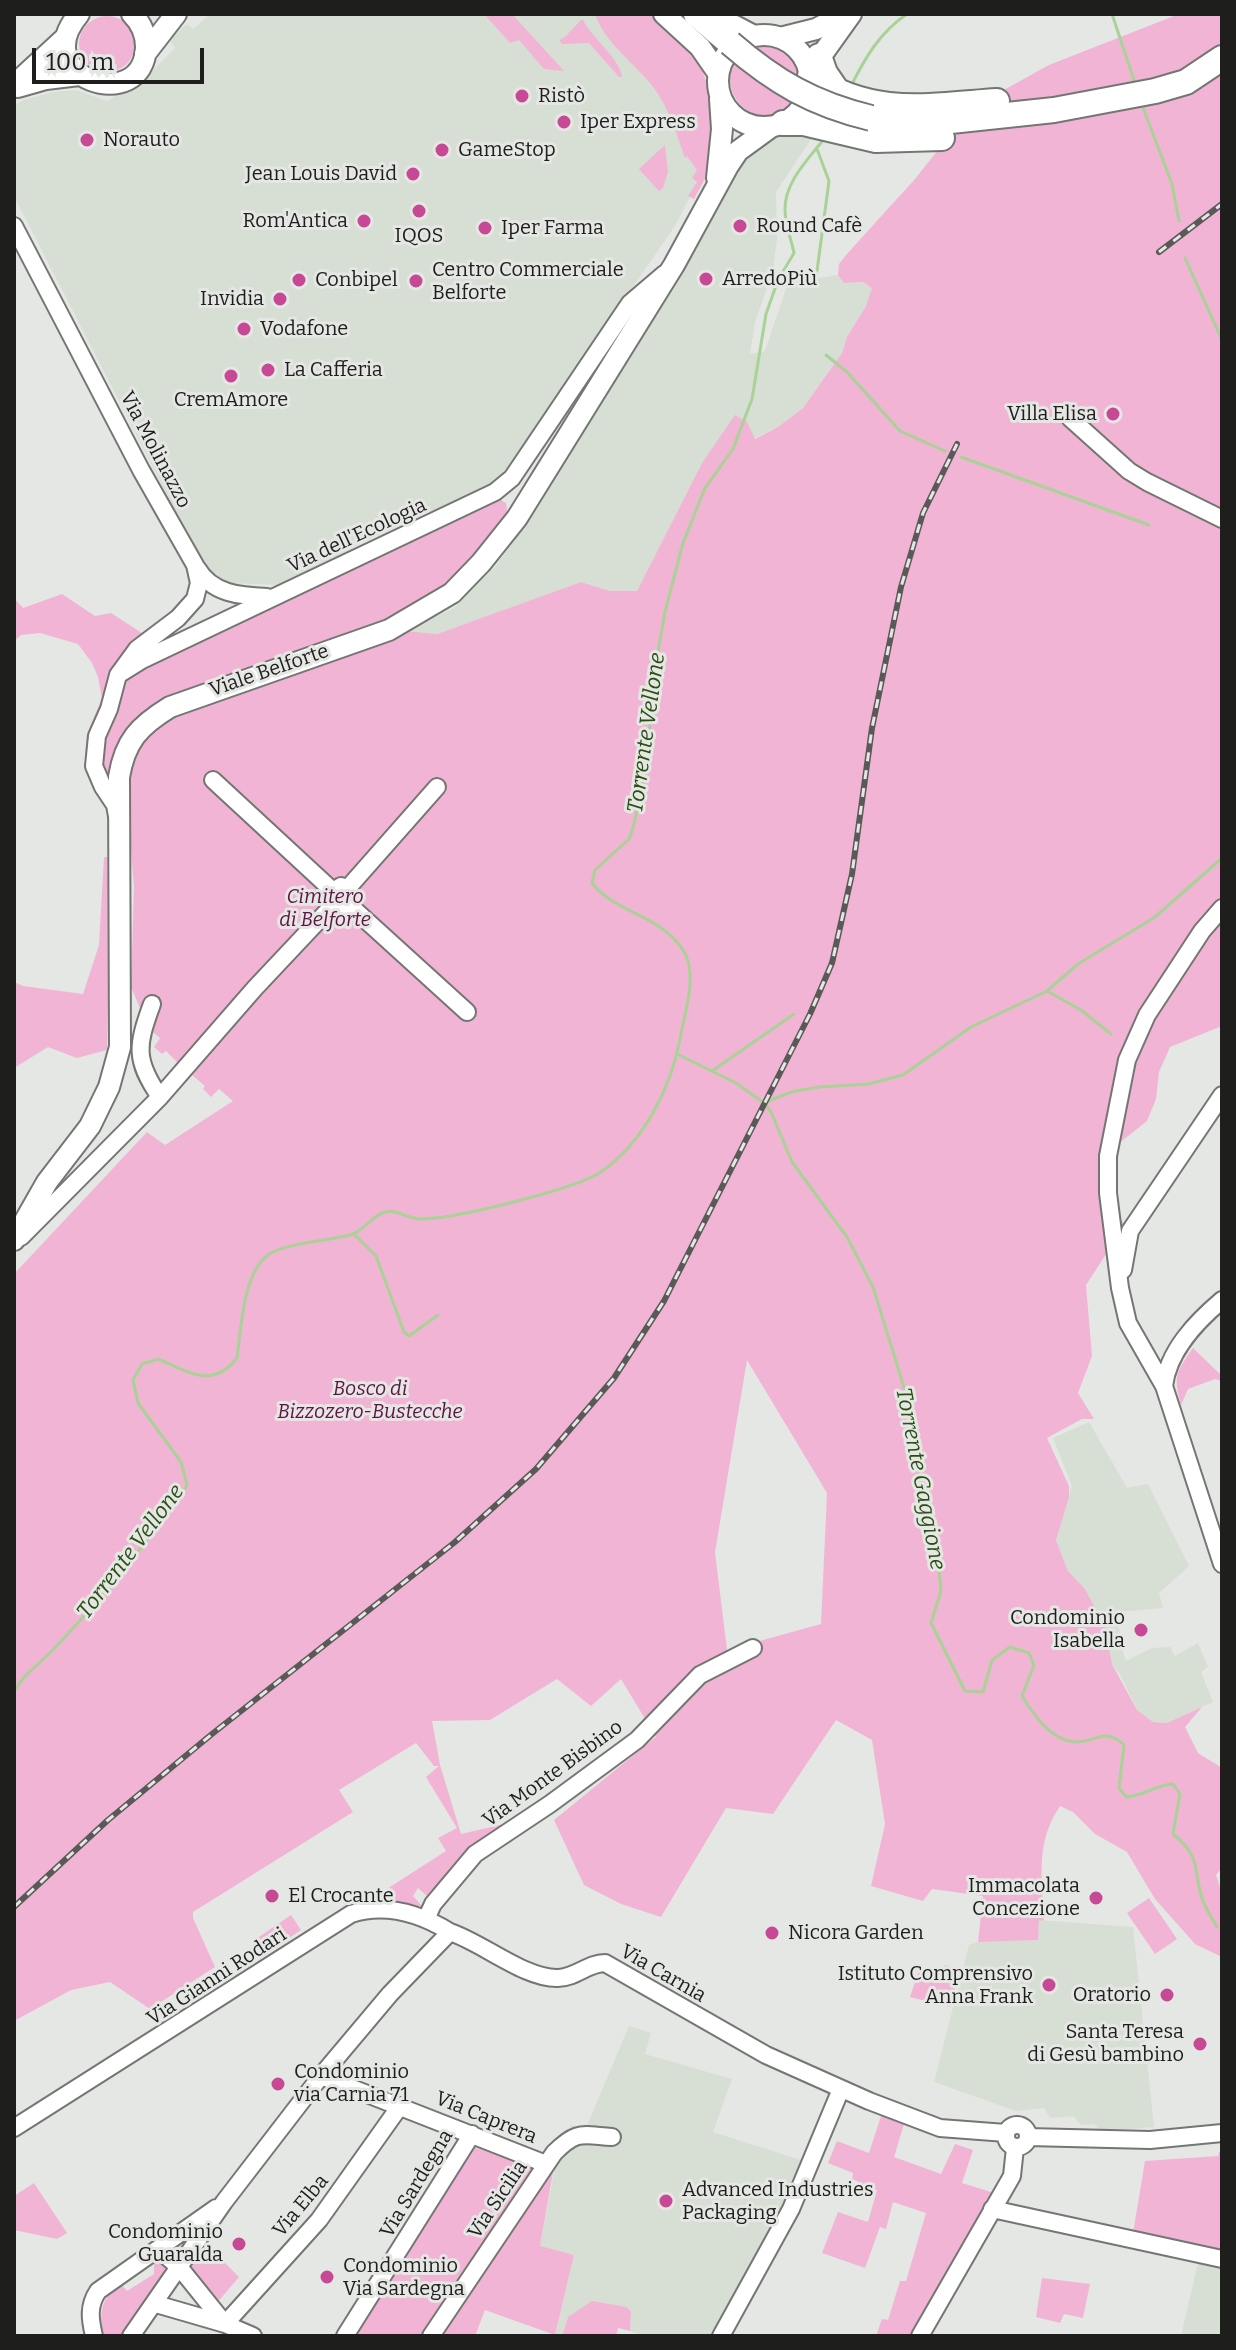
<!DOCTYPE html>
<meta charset="utf-8">
<style>
body{margin:0}
#map{position:relative;width:1236px;height:2350px;overflow:hidden;background:#e5e7e4;font-family:Bitter,serif}
canvas{display:block}
.frame{position:absolute;inset:0;border:16px solid #1e1e1d;pointer-events:none}
.scale{position:absolute;left:32px;top:48px;width:172px;height:36px;box-sizing:border-box;border:4px solid #1e1e1d;border-top:0;padding-left:10px;font-size:24px;line-height:28px;white-space:nowrap;color:#1e1e1d;-webkit-text-stroke:6px #e5e7e4;paint-order:stroke}
</style>
<div id="map">
<canvas width="1236" height="2350"></canvas>
<div class="frame"></div>
<div class="scale">100 m</div>
</div>
<script>
const context = document.querySelector('canvas').getContext('2d');
context.lineJoin = 'round';
function fillPath(path, color) {
  context.fillStyle = color;
  context.fill(path, 'evenodd');
}
function trace(path, color, width, dash) {
  context.strokeStyle = color;
  context.lineWidth = width;
  context.lineCap = dash ? 'butt' : 'round';
  context.setLineDash(dash || []);
  context.stroke(path);
}
function label(font, color, halo, rows, align = 'center') {
  context.font = font + ' Bitter,serif';
  context.lineWidth = 6;
  context.setLineDash([]);
  context.textBaseline = 'middle';
  context.strokeStyle = halo;
  context.fillStyle = color;
  for (const [text, x, y, turn = 0] of rows) {
    context.save();
    context.translate(x, y);
    context.rotate((+turn || 0) * Math.PI / 180);
    context.textAlign = isNaN(turn) ? turn : align;
    if (halo) context.strokeText(text, 0, 0);
    context.fillText(text, 0, 0);
    context.restore();
  }
}
const built = new Path2D(`
 M210,14H643L709,124L694,189L675,226L497,482L359,544L308,574L280,585L227,583L202,563L14,196V106L24,100L53,92L76,90L107,101L148,76L175,48L169,40L187,24L193,29Z
 M785,132L815,133L776,192L777,239L773,271L755,322L750,354L765,351L788,283L838,275L844,283L863,282L873,288L866,306L847,337L842,353L803,408L778,427L702,463L637,591H610L581,582L437,634L407,631L454,608L495,567L538,508L720,195L749,151Z
 M1089,1422L1127,1488L1148,1484L1189,1566L1159,1593L1163,1608L1117,1612L1122,1649L1126,1661L1152,1648L1170,1647L1175,1656L1198,1643L1208,1667L1201,1672L1213,1702L1167,1723L1153,1722L1137,1710L1121,1676L1112,1664L1105,1626L1085,1589L1068,1571L1056,1540L1072,1486L1053,1438Z
 M1039,1920L1133,1927L1154,2127L1101,2131L1094,2124L1081,2125L1073,2116L1050,2118L1044,2108L1016,2111L934,2082L969,1945L978,1942L1038,1940Z
 M629,2026L651,2033L645,2054L732,2079L713,2132L807,2162L716,2336H643L630,2331L631,2311L626,2307L568,2317L562,2336L555,2335L574,2255L540,2247L555,2166L571,2125L586,2128Z
 M1199,2258L1222,2263V2336H1181Z`);
const green = new Path2D(`
 M484,14H512L564,71L544,69L519,40L510,43Z
 M595,14H650L699,59L712,100L716,125L709,175H707L694,199L688,196L697,182L692,178L697,170L687,156L685,158C677,135 669,108 654,88C636,64 605,44 595,14Z
 M1179,14H1222V1026L1170,1047L1159,1072L1156,1099L1147,1121L1118,1144L1112,1169L1115,1211L1125,1225L1086,1285L1092,1356L1078,1393L1094,1419H1082L1047,1438L1069,1486V1497L1056,1540L1068,1571L1085,1589L1105,1626L1112,1664L1137,1710L1153,1722L1167,1723L1202,1707L1185,1727L1198,1753L1222,1768V1868L1216,1875L1222,1893V1957L1195,1944L1155,1899L1127,1852L1095,1834L1073,1812L1060,1806C1035,1843 1042,1878 1044,1921L1039,1920L1038,1940L978,1942L983,1896L932,1889L923,1901L871,1886L885,1824L872,1740L836,1720L773,1814L726,1808L661,1917L621,1904L584,1885L554,1820L656,1737L621,1679L591,1706L557,1679L490,1720L432,1721L440,1765L461,1834L504,1824L476,1844L428,1897L418,1888L413,1896L423,1907L362,1901L376,1896L446,1851L438,1838L457,1828L426,1777L439,1766H434L416,1743L339,1790L353,1812L193,1912V1918L215,1967L150,2009L110,1982L71,1990L14,2021V1274L147,1132L165,1145L233,1101L219,1089L211,1097L203,1089L205,1086L192,1075L187,1081L174,1069L178,1063L166,1051L162,1054L154,1047L160,1038L149,1029L131,987L134,886L129,828L85,756L87,734L102,698L98,677L92,663L78,644L40,633L21,635L14,641V598L23,608L62,594L95,616L111,613L145,635L157,656L499,499L506,503L508,515L467,564L440,589L402,612L407,631L437,634L581,582L610,591H637L702,463L735,415L747,422L755,439L778,427L803,408L842,353L847,337L866,306L872,288L863,282L844,283L838,275L839,264L846,255L915,179L956,127L1000,92L1049,65ZM747,1360L827,1493L821,1624L727,1650L715,1552Z
 M79 44a28 28 0 1 1 56 0a28 28 0 1 1-56 0Z
 M581,20H583C592,38 621,60 622,77H619L589,43L562,44L559,40L565,37Z
 M730 79a37 37 0 1 1 74 0a37 37 0 1 1-74 0Z
 M665,145L668,172L663,188L659,191L639,169Z
 M104,857H111L107,1050L77,1058L48,1047L14,1068V982L23,986L83,994L99,945Z
 M1193,1348L1222,1376V1381L1215,1379L1188,1389L1181,1405C1173,1376 1176,1372 1193,1348Z
 M1149,1898L1177,1939L1155,1954L1127,1913Z
 M291,1915L301,1930L265,1954L256,1939Z
 M945,1965L960,1969L950,2007L910,1997L918,1973L930,1970L943,1973Z
 M881,2116L904,2124L894,2157L941,2174L955,2144L973,2150L962,2183L994,2193L911,2336H876L882,2319L888,2320L900,2281H906L926,2213L893,2202L886,2229L880,2227L865,2268L822,2253L838,2212L868,2222L877,2190L852,2179L853,2173L828,2163L837,2141L869,2153Z
 M474,2147L539,2170L426,2336H354Z
 M1222,2151V2253L1133,2233L1145,2161L1218,2156L1219,2152Z
 M556,2155L540,2246L574,2255L555,2335L485,2310L475,2336H441Z
 M34,2183L67,2233L57,2239L14,2230V2196Z
 M205,2243L239,2277L216,2304L187,2269Z
 M159,2259L166,2263L164,2273L121,2336H103C99,2313 101,2298 120,2283L127,2291L154,2274V2262Z
 M1042,2278L1090,2284L1083,2318L1064,2314L1060,2323L1036,2317Z
 M592,2301L626,2307L631,2311L630,2331L618,2328L616,2336H562L568,2317Z`);
const stream = new Path2D(`
 M1112,14L1136,86
 M851,86C865,58 880,32 907,14
 M1142,105L1172,184L1179,221
 M1185,258L1222,340
 M815,286L829,181L817,149
 M826,355L847,372L900,431L945,451
 M961,457L1149,525
 M1047,991L1081,1010L1111,1034
 M677,1054L736,1083L764,1103L791,1092L819,1087L868,1084L903,1075L971,1027L1047,991L1078,964L1155,917L1222,858
 M712,1071L794,1014
 M764,1103L771,1112L792,1162L847,1237L873,1287L906,1394L916,1460L937,1546L941,1591L931,1623L965,1691L983,1692L992,1660L1010,1647L1029,1653L1034,1665L1022,1696C1034,1715 1050,1740 1075,1742C1096,1743 1103,1726 1124,1745L1119,1788L1126,1797C1144,1796 1155,1785 1173,1784L1180,1794L1173,1834C1203,1859 1192,1867 1202,1898C1205,1908 1212,1918 1217,1927
 M355,1235L376,1256L404,1332L409,1336L438,1315
 M14,1691L25,1676L52,1651L108,1590L179,1499L187,1485L181,1462L138,1403L133,1380L142,1364L158,1359C188,1371 212,1390 237,1358C241,1329 243,1273 268,1255C285,1243 328,1241 350,1235C363,1232 371,1216 385,1212C397,1209 408,1219 420,1219C427,1219 436,1218 444,1217C477,1212 575,1189 601,1172C643,1143 671,1088 680,1039C684,1014 699,974 683,950C661,915 615,913 592,883L595,870L629,839L633,828L645,775L655,668L665,612L683,543L705,488L733,449L752,399L766,314L778,280L794,253C791,238 785,225 785,210C784,183 809,158 824,139`);
const minor = new Path2D(`
 M14,226L141,470L195,565L199,583L195,599L178,618L137,649L118,675L109,709L97,736L94,766L103,787L115,805L117,816
 M1070,418L1129,471L1147,482L1222,519
 M197,568C212,594 240,596 267,597
 M118,675L142,660L495,492L512,478L630,303L664,274
 M213,780L333,891
 M347,889L437,787
 M347,903L467,1012
 M152,1004C137,1045 134,1060 160,1097
 M21,1237L160,1097L255,988L335,903L343,905L347,903L351,896L347,889L341,886L333,891L331,896L335,903
 M1123,1270L1130,1231L1222,1095
 M1222,1300C1196,1322 1168,1351 1164,1386L1222,1564
 M1164,1386L1128,1323L1120,1288L1108,1193V1156L1127,1060L1147,1015L1202,931L1222,908
 M427,1917L433,1904L475,1854L550,1804L637,1740L700,1675L753,1648
 M321,2076L546,2164
 M1006 2136a11 11 0 1 1 22 0a11 11 0 1 1-22 0Z
 M14,2128L351,1914C386,1903 419,1913 450,1932
 M1028,2137L1150,2140L1222,2133
 M992,2209L1222,2259
 M158,2249L180,2268L225,2324
 M156,2304L225,2324L253,2336
 M225,2324L319,2220L400,2106
 M94,2336C90,2319 88,2306 98,2291L216,2208
 M131,2336L224,2202L321,2076L390,1994L450,1932C483,1943 525,1979 558,1978C575,1978 588,1963 605,1963L766,2055L869,2101L940,2128L1006,2133
 M345,2336L472,2134
 M431,2336L554,2153C577,2130 581,2135 612,2137
 M721,2336L791,2209L841,2089
 M920,2336L1012,2176L1015,2148`);
const major = new Path2D(`
 M79,14C25,78 144,116 146,47C146,34 142,24 132,14
 M664,14L700,47L718,73
 M712,14L754,36
 M718 81a46 46 0 1 1 92 0a46 46 0 1 1-92 0Z
 M780,38L816,29L844,14
 M145,54L176,14
 M811,70L851,14
 M14,85L66,37
 M18,87L46,79L79,75
 M717,178L722,129L720,99
 M14,1240L47,1182L90,1126L109,1087L120,1047L119,777C125,741 139,726 170,707L389,630L452,593L481,563L517,518L674,265L728,166L738,151L771,127`);
const highway = new Path2D(`
 M696,14L730,43
 M819,56L825,73L836,89
 M810,76C872,117 926,106 997,101
 M871,118L913,124L932,123L1054,110L1155,91L1186,82L1222,58
 M783,123H804L876,140L942,138`);
const rail = new Path2D(`
 M1159,252L1222,204
 M14,1907L108,1820L212,1734L455,1542L536,1469L614,1378L664,1301L810,1014L832,963L852,874L872,728L901,587L923,513L957,444`);
const highwayBridge = new Path2D(`
 M730,43C775,82 813,104 871,118`);
const markers = [
 [522,96,8,"#c74895"],
 [564,122,8,"#c74895"],
 [87,140,8,"#c74895"],
 [442,150,8,"#c74895"],
 [413,174,8,"#c74895"],
 [419,211,8,"#c74895"],
 [364,221,8,"#c74895"],
 [740,226,8,"#c74895"],
 [485,228,8,"#c74895"],
 [706,279,8,"#c74895"],
 [299,280,8,"#c74895"],
 [416,281,8,"#c74895"],
 [280,299,8,"#c74895"],
 [244,329,8,"#c74895"],
 [268,370,8,"#c74895"],
 [231,376,8,"#c74895"],
 [1113,414,8,"#c74895"],
 [1141,1630,8,"#c74895"],
 [272,1896,8,"#c74895"],
 [1096,1898,8,"#c74895"],
 [772,1933,8,"#c74895"],
 [1049,1985,8,"#c74895"],
 [1167,1995,8,"#c74895"],
 [1200,2044,8,"#c74895"],
 [278,2084,8,"#c74895"],
 [666,2201,8,"#c74895"],
 [239,2244,8,"#c74895"],
 [327,2277,8,"#c74895"]
];
const poiNames = [
 ["Ristò",538,96],
 ["Iper Express",580,122],
 ["Norauto",103,140],
 ["GameStop",458,150],
 ["Jean Louis David",397,174,"right"],
 ["Rom'Antica",348,221,"right"],
 ["Round Cafè",756,226],
 ["Iper Farma",501,228],
 ["IQOS",419,236,"center"],
 ["Centro Commerciale",432,270],
 ["Belforte",432,293],
 ["ArredoPiù",722,279],
 ["Conbipel",315,280],
 ["Invidia",264,299,"right"],
 ["Vodafone",260,329],
 ["La Cafferia",284,370],
 ["CremAmore",231,400,"center"],
 ["Villa Elisa",1097,414,"right"],
 ["Condominio",1125,1618,"right"],
 ["Isabella",1125,1641,"right"],
 ["Immacolata",1080,1886,"right"],
 ["Concezione",1080,1909,"right"],
 ["El Crocante",288,1896],
 ["Nicora Garden",788,1933],
 ["Istituto Comprensivo",1033,1974,"right"],
 ["Anna Frank",1033,1997,"right"],
 ["Oratorio",1151,1995,"right"],
 ["Santa Teresa",1184,2032,"right"],
 ["di Gesù bambino",1184,2055,"right"],
 ["Condominio",294,2072],
 ["via Carnia 71",294,2095],
 ["Advanced Industries",682,2190],
 ["Packaging",682,2213],
 ["Condominio",223,2232,"right"],
 ["Guaralda",223,2255,"right"],
 ["Condominio",343,2266],
 ["Via Sardegna",343,2289]
];
const streetNames = [
 ["Via Molinazzo",155,450,62],
 ["Via dell'Ecologia",357,536,-25],
 ["Viale Belforte",269,671,-19],
 ["Via Monte Bisbino",553,1774,-36],
 ["Via Carnia",663,1974,30],
 ["Via Gianni Rodari",217,1977,-33],
 ["Via Caprera",486,2118,22],
 ["Via Sardegna",417,2184,-59],
 ["Via Sicilia",498,2200,-56],
 ["Via Elba",301,2206,-50]
];
const parkNames = [
 ["Cimitero",325,897],
 ["di Belforte",325,920],
 ["Bosco di",370,1389],
 ["Bizzozero-Bustecche",370,1412]
];
const waterNames = [
 ["Torrente Vellone",647,733,-82],
 ["Torrente Gaggione",920,1479,79],
 ["Torrente Vellone",131,1552,-53]
];
fillPath(built, '#d7ded4');
fillPath(green, '#f2b4d4');
trace(stream, '#a9d296', 3);
trace(minor, '#747673', 20);
trace(major, '#747673', 24);
trace(highway, '#747673', 28);
trace(minor, '#fff', 16);
trace(major, '#fff', 20);
trace(highway, '#fff', 24);
trace(rail, '#595a58', 6);
trace(rail, '#e5e7e4', 3, [9]);
trace(highwayBridge, '#747673', 28, []);
trace(highwayBridge, '#fff', 24);
for (const [x, y, r, color] of markers) {
  const dot = new Path2D();
  dot.arc(x, y, r, 0, 2 * Math.PI);
  context.fillStyle = color;
  context.fill(dot);
  trace(dot, '#e5e7e4', 3);
}
label('20px', '#1e1e1d', '#e5e7e4', poiNames, 'left');
label('20px', '#1e1e1d', '#e5e7e4', streetNames);
label('italic 20px', '#611344', '#e5e7e4', parkNames);
label('italic 22px', '#2a4f13', '#e5e7e4', waterNames);
</script>
